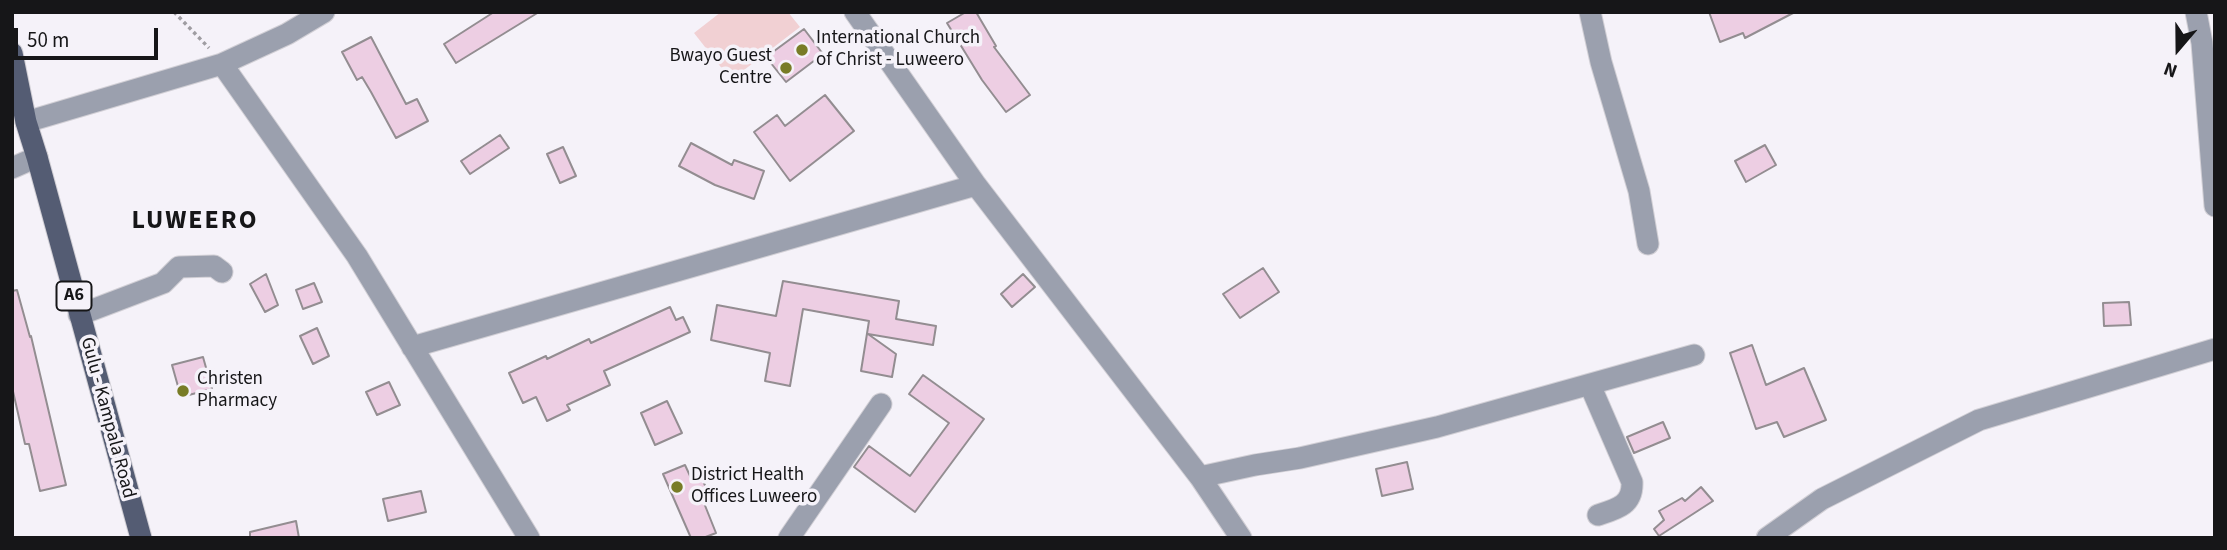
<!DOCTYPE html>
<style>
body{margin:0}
#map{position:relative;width:2227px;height:550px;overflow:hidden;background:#f5f2f9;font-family:"Source Sans 3",sans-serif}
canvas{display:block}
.frame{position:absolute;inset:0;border:14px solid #161618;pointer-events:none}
.north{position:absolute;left:2143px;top:14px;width:70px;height:70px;-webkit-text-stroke:5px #f5f2f9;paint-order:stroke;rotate:200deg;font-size:19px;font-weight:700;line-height:28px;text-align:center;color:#161618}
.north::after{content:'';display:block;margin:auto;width:24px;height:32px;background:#161618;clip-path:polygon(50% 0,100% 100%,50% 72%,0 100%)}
.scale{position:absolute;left:14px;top:28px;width:144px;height:32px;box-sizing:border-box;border:4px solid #161618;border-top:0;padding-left:9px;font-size:21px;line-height:24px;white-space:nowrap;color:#161618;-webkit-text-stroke:5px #f5f2f9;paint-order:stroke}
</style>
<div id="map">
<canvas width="2227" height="550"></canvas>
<div class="frame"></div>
<div class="north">N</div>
<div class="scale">50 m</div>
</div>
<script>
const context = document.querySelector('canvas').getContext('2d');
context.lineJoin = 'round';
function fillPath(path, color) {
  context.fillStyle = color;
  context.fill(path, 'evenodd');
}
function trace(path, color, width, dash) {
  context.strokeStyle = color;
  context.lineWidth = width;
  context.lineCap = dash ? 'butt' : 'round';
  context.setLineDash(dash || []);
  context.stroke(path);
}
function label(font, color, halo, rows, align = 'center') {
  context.font = font + ' "Source Sans 3",sans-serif';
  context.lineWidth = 7;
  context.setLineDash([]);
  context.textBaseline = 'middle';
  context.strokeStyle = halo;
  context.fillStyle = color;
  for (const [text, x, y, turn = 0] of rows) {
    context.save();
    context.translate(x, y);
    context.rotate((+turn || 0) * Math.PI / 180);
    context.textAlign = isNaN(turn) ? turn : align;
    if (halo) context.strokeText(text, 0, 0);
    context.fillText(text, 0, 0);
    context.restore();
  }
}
const green = new Path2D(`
 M721,12H788L800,27L731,80L694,33Z`);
const building = new Path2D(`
 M494,12H539L456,63L444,44Z
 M966,12H976L996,46L994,47L1030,95L1006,112L982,80L947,23Z
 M1709,12H1795L1745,38L1743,33L1720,42Z
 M804,29L823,54L786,82L766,57Z
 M371,37L406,104L417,99L428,121L396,138L371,92L362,77L357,80L342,52Z
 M825,95L854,131L790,181L754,132L777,115L785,126Z
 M500,135L509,148L470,174L461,161Z
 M691,143L732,165L734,160L764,171L754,199L715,185L679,166Z
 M1765,145L1776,165L1746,182L1735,161Z
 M563,147L576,176L560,183L547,154Z
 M1263,268L1279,292L1240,318L1223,294Z
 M266,274L278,305L265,312L250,284Z
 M1023,274L1035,287L1012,307L1001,294Z
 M783,281L899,301L896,319L936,326L933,345L868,334L896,354L892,377L861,371L869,321L803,309L790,386L765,381L770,353L711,340L717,305L776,316Z
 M314,283L322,302L303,309L296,290Z
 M17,290L30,337L31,336L66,485L40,491L29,444H25L12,387V291Z
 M2129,302L2131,325L2104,326L2103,303Z
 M670,307L676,320L683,317L690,332L604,371L610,385L567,405L570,410L547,421L536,397L523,403L509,373L546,356L547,359L589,339L591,343Z
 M317,328L329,356L313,364L300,336Z
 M1752,345L1766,385L1804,368L1826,420L1784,437L1777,422L1756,429L1730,353Z
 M203,357L212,389L181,397L172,365Z
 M923,375L984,419L915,512L854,467L869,446L910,476L949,423L909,394Z
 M389,382L400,405L377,415L366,392Z
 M667,401L682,433L655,445L641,413Z
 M1663,422L1670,438L1634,453L1627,437Z
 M1407,462L1413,489L1382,496L1376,469Z
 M685,465L691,478L700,474L707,490L700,493L716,533L703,538H691L663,474Z
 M1701,487L1713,501L1659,536L1654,529L1664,520L1659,511L1682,498L1685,501Z
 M421,491L426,512L388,521L383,499Z
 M296,521L299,538H250V532Z`);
const path = new Path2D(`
 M174,12L209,48`);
const minor = new Path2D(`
 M855,12L976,185L1200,477L1241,538
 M1590,12L1601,62L1639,191L1648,244
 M2196,12L2202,43L2215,206
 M222,64L357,256L529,538
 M26,122L222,64L287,34L324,12
 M12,168L37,157
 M79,315L163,283L179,267L214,266L222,272
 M412,347L976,185
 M1590,385L1632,482C1633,505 1617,509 1598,515
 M1200,477L1255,465L1300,458L1437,427L1694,355
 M789,538L881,404
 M1767,538L1822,499L1979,420L2215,349`);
const major = new Path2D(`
 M12,53L26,122L37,157L141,538`);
const markers = [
 [802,50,7,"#787c26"],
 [786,68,7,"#787c26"],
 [183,391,7,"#787c26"],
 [677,487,7,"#787c26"]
];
const shields = [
 [74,296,35]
];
const shieldNames = [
 ["A6",74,296]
];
const poiNames = [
 ["International Church",816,39],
 ["of Christ - Luweero",816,61],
 ["Bwayo Guest",772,57,"right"],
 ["Centre",772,79,"right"],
 ["Christen",197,380],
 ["Pharmacy",197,402],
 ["District Health",691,476],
 ["Offices Luweero",691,498]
];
const streetNames = [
 ["Gulu - Kampala Road",107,418,75]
];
const districtNames = [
 ["LUWEERO",195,222]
];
fillPath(green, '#f1d0d3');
fillPath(building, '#edcee3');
trace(building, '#938d91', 2);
trace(minor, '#d1cfd5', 23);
trace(major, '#d1cfd5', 23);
trace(path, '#9f9da2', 3.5, [3.5, 3.5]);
trace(minor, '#9ba0ae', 21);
trace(major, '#545c73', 21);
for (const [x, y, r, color] of markers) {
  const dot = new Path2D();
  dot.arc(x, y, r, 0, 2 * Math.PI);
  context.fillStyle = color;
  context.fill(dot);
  trace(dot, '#f5f2f9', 2.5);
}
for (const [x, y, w] of shields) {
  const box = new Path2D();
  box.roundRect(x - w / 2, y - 14.5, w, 29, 5);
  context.fillStyle = '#f5f2f9';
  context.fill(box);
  trace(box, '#161618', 2);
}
label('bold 18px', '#161618', null, shieldNames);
label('19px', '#161618', '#f5f2f9', poiNames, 'left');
label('19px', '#161618', '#f5f2f9', streetNames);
context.letterSpacing = '2px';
label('bold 26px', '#161618', '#f5f2f9', districtNames);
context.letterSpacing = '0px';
</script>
